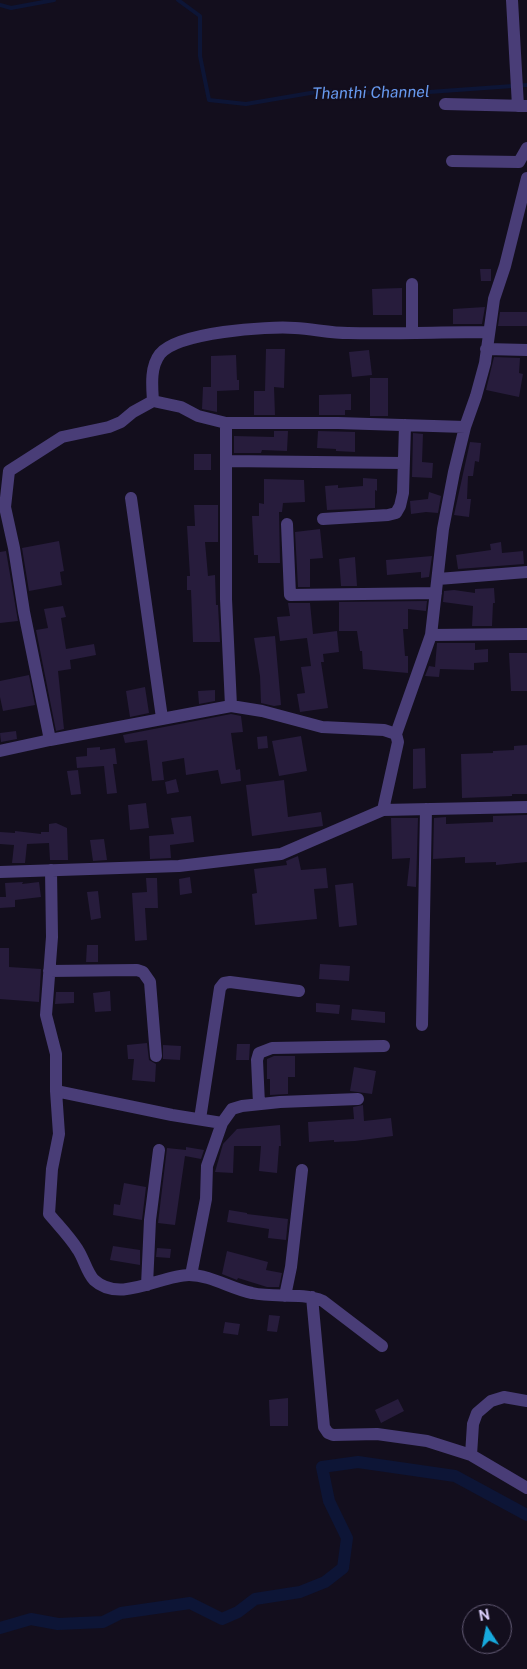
<!DOCTYPE html>
<style>
body{margin:0}
#map{position:relative;width:527px;height:1669px;overflow:hidden;background:#130e1d;font-family:"Public Sans",sans-serif}
canvas{display:block}
.north{position:absolute;left:462px;top:1604px;width:50px;height:50px;box-sizing:border-box;background:#130e1d;border:1px solid #635b75;border-radius:50%;rotate:349deg;font-size:14px;font-weight:700;line-height:20px;text-align:center;color:#dacefa}
.north::after{content:'';display:block;margin:auto;width:18px;height:22px;background:#17a9dd;clip-path:polygon(50% 0,100% 100%,50% 72%,0 100%)}
</style>
<div id="map">
<canvas width="527" height="1669"></canvas>
<div class="north">N</div>
</div>
<script>
const context = document.querySelector('canvas').getContext('2d');
context.lineJoin = 'round';
function trace(path, color, width, dash) {
  context.strokeStyle = color;
  context.lineWidth = width;
  context.lineCap = dash ? 'butt' : 'round';
  context.setLineDash(dash || []);
  context.stroke(path);
}
function fillPath(path, color) {
  context.fillStyle = color;
  context.fill(path, 'evenodd');
}
function label(font, color, halo, rows, align = 'center') {
  context.font = font + ' "Public Sans",sans-serif';
  context.lineWidth = 4;
  context.setLineDash([]);
  context.textBaseline = 'middle';
  context.strokeStyle = halo;
  context.fillStyle = color;
  for (const [text, x, y, turn = 0] of rows) {
    context.save();
    context.translate(x, y);
    context.rotate((+turn || 0) * Math.PI / 180);
    context.textAlign = isNaN(turn) ? turn : align;
    if (halo) context.strokeText(text, 0, 0);
    context.fillText(text, 0, 0);
    context.restore();
  }
}
const stream = new Path2D(`
 M178,0L200,16V56L209,100L246,104L322,91L401,94L527,85
 M0,5L11,8L54,0`);
const canal = new Path2D(`
 M0,1628L31,1619L58,1624L103,1622L121,1613L190,1603L222,1619L238,1612L255,1599L300,1592L325,1582L343,1568L347,1538L329,1501L322,1467L358,1462L455,1476L527,1515`);
const building = new Path2D(`
 M480,269H491V281H481Z
 M402,288V315H373L372,289Z
 M485,307L482,324H453V309Z
 M500,312H527V326H498Z
 M266,349H285L284,388L274,387L275,415H254V391H265Z
 M369,350L372,375L352,377L349,352Z
 M236,355L237,380H239V390L217,391V412L202,409L203,387H211V356Z
 M494,357L520,358L519,373L523,374L519,397L486,390Z
 M370,378H388V416H370Z
 M351,394V410H345V415H319V395Z
 M274,431H288L287,451L262,450L261,453H234V436L274,437Z
 M318,431L355,432V452L336,451V449L317,448Z
 M413,433L423,434L422,462L433,463L432,478L412,477Z
 M470,442L481,443L479,462L475,461L473,476H468L467,499H471L469,517L454,515Z
 M194,454H211V470H194Z
 M363,478L377,479V491L375,490V508L327,510L325,486L338,485V488L363,486Z
 M264,479L304,480L305,502L283,503L282,512H279L280,563H258V555H254L252,516H259V503L264,504Z
 M429,492L441,496L438,513L426,512L411,514L410,501L428,499Z
 M194,505H218V542H205L208,576L215,575L216,605H218L220,642H193L191,590H187V576H190L187,526H195Z
 M320,529L323,558L310,559V587H298L295,532Z
 M59,541L64,571L60,572L62,585L29,591L22,548Z
 M501,542L502,553L523,551L524,564L458,569L456,555L491,550L490,544Z
 M6,551L18,621L0,623V552Z
 M432,556L429,577L421,578V572L387,575L386,560Z
 M355,557L357,586H341L339,559Z
 M494,588L495,603H493L492,626H472L473,606L443,602L444,591L454,590L475,593V589Z
 M427,601L426,611L408,609V629H403L405,656H408V673L363,669L362,651H360L357,631H339V602Z
 M288,603H310L313,634L337,631L339,652L323,654L324,662H321L328,708L300,712L297,694L305,693L301,667L311,666L307,638L280,641L277,617L290,616Z
 M63,606L66,617L61,618L66,649L94,644L96,655L70,660L71,669L58,671L64,729L56,731L36,630L48,628L44,609Z
 M275,636L281,705L274,706L261,703L260,676L254,638Z
 M437,643H475V650L488,649V662L474,663V670L440,669L439,677L425,676L429,666L435,667Z
 M509,653H527V691H511Z
 M29,675L35,705L3,711L0,697V681Z
 M145,687L149,713L130,717L126,691Z
 M215,690V701L199,704L198,691Z
 M231,714L241,716L243,732L231,733L236,770L240,769L241,781L221,784L218,770L186,775L184,758L162,762L164,780L152,781L147,740L125,743L123,735Z
 M16,731L17,739L1,742L0,733Z
 M267,736L268,748L258,749L257,737Z
 M301,736L307,771L279,776L272,741Z
 M527,745V794H512V796L462,798L461,754L493,753V751L514,750V746Z
 M100,747V750L115,748L117,764H113L117,793L107,794L104,766L77,768L76,757L87,756V748Z
 M425,748L426,788L413,789V749Z
 M78,770L81,794L71,795L67,771Z
 M176,779L179,792L167,794L165,782Z
 M284,780L288,817L321,812L323,826L252,836L246,785Z
 M146,803L149,828L130,830L128,805Z
 M527,815V862L496,865V862L465,863V857L433,859L434,818L446,817V824L493,822V816Z
 M191,816L194,842L170,845L171,858L150,859L149,836L174,834L171,818Z
 M391,818H418L416,887L407,886L410,858L392,859Z
 M56,823L67,828L68,860H50L49,843L27,844L25,863H12L14,845L0,844V832L15,833V831L41,834V832H49V824Z
 M104,839L107,860L93,861L90,840Z
 M298,856L301,870L326,868L328,888L314,889L317,919L255,925L252,894L257,893L254,869L287,865L286,861Z
 M190,877L192,893L180,895L179,879Z
 M146,878H157L158,908H145L147,940L135,941L132,893L147,892Z
 M23,882L22,884L39,882L41,897L15,900V907L0,908V897H6L5,883Z
 M353,883L357,925L339,927L335,885Z
 M98,891L101,918L91,920L87,892Z
 M87,945H98V962H86Z
 M0,948H9V967L41,969L39,1002L0,999Z
 M320,964L350,966L349,981L319,979Z
 M110,991L111,1011L95,1012L93,993Z
 M56,992H74V1003L55,1004Z
 M316,1003L340,1005L339,1014L316,1012Z
 M352,1009L385,1012V1023L351,1020Z
 M147,1043L149,1060L156,1064L155,1082L132,1080L134,1059H128L127,1045Z
 M237,1044H250L249,1060H236Z
 M163,1045L181,1046L180,1060L163,1059Z
 M274,1056H295V1077H288V1094L270,1095V1079H267V1059Z
 M354,1067L376,1071L372,1094L350,1091Z
 M363,1105L364,1121L391,1118L393,1136L355,1141L334,1142V1140L309,1142L308,1122L354,1119L353,1107Z
 M280,1125L281,1146H279L277,1173L259,1171L261,1146H234L233,1173L215,1172L223,1144L237,1129Z
 M186,1147L204,1150L201,1159L185,1156L175,1225L158,1223L167,1148L186,1150Z
 M124,1183L146,1187L142,1220L113,1215L114,1204L120,1205Z
 M229,1210L247,1213V1214L288,1219L286,1240L268,1238L269,1229L227,1222Z
 M113,1246L140,1250V1265L110,1260Z
 M157,1248L171,1249L170,1258L156,1257Z
 M227,1251L268,1262L266,1270L282,1273L279,1287H267L238,1278L237,1280L222,1274Z
 M269,1315L280,1316L277,1332L267,1331Z
 M225,1322L240,1324L238,1335L223,1333Z
 M288,1398V1426H270L269,1400Z
 M398,1399L404,1411L381,1423L375,1410Z`);
const minor = new Path2D(`
 M512,0L518,106
 M445,104L527,106
 M452,161L519,162L527,148
 M412,284V333
 M486,349L527,350
 M226,423L198,416L181,407L153,401C152,386 150,367 160,354C178,332 267,326 295,328C313,329 331,333 348,333C395,334 442,332 489,332
 M227,461L403,463
 M131,498L162,718
 M323,519L388,515L396,513L400,506L403,493L405,425
 M287,524L290,595L436,593
 M438,579L527,572
 M431,635L527,634
 M231,706L226,599V423H338L465,427
 M396,734L431,635L443,529L454,472L465,427L476,396L485,363L494,299L505,266L527,178
 M50,740L24,612L14,548L5,507L9,471L62,437L109,427L121,422L133,412L153,401
 M0,751L50,740L231,706L262,711L322,727L384,730L396,734L398,742L383,810
 M51,870L52,937L46,1015L56,1054V1091L59,1134L52,1169L49,1214C59,1226 70,1237 78,1250C84,1259 87,1273 94,1280C120,1304 161,1275 189,1275C211,1275 231,1289 252,1293C275,1298 301,1292 323,1301L382,1346
 M0,872L179,866L281,854L383,810L527,807
 M49,971L137,970L143,972L150,982L156,1056
 M422,1025L426,809
 M56,1091L172,1115L222,1123
 M259,1104L257,1060L259,1053L272,1048L384,1046
 M200,1119L220,988L224,983L230,982L299,991
 M191,1275L206,1199L207,1166L222,1123L232,1109L242,1106L280,1102L358,1099
 M147,1285L150,1220L159,1150
 M285,1296L291,1267L302,1170
 M312,1297L324,1427L328,1433L333,1435L377,1434L427,1441L471,1455L527,1488
 M471,1455L473,1424L477,1413L491,1401L504,1397L527,1401`);
const waterNames = [
 ["Thanthi Channel",371,93,-1]
];
trace(stream, '#0d1536', 4);
trace(canal, '#0d1536', 12);
fillPath(building, '#271c3c');
trace(minor, '#493d77', 12);
label('italic 16px', '#6799ef', '#130e1d', waterNames);
</script>
